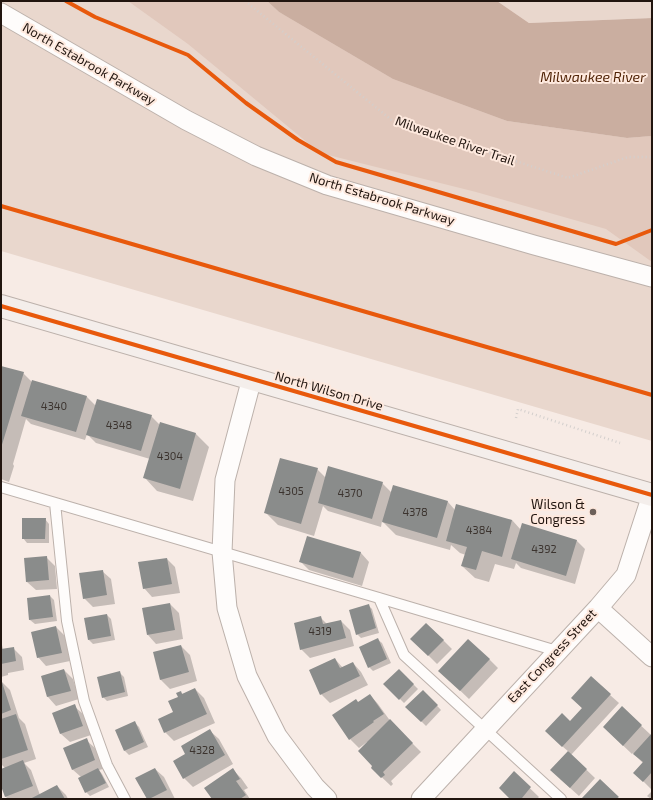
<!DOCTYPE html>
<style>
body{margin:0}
#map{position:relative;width:653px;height:800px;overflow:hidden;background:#f7ebe5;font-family:"Exo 2",sans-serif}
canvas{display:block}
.frame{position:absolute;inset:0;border:2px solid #21150f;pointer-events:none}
</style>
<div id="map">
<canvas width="653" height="800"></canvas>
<div class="frame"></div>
</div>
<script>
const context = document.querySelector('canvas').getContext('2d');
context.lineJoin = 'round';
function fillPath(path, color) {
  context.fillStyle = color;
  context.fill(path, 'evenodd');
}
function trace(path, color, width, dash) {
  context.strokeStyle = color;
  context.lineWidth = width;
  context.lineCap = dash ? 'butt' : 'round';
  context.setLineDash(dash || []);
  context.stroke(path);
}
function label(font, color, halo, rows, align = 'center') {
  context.font = font + ' "Exo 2",sans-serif';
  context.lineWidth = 4;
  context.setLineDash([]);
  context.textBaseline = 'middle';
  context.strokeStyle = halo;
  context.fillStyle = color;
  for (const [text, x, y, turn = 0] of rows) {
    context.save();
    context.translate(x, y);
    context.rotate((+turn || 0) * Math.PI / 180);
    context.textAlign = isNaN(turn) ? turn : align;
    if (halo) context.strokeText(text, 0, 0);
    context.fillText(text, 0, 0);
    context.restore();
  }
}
const green = new Path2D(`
 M1,1H267L279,12L507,121L627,138L652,136V441L1,251Z
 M497,1H652V18L529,23Z`);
const forest = new Path2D(`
 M128,1H267L279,12L393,79L507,121L627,138L652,136V262L606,229L476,192L320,153L188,44Z`);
const water = new Path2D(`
 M267,1H497L529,23L652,18V136L627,138L507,121L393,79L279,12Z`);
const shadow = new Path2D(`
 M1,367L23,373L32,382L87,397L96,406L151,416L160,425L161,424L196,434L209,447L193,501L157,491L145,478L150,459L96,443L87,434L85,440L31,424L26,419L13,464L14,466L9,482L1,479Z
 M317,469L326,478L382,483L392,493L448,502L455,510L512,520L521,530L576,540L585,549L575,584L521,568L516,563L514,569L495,564L489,582L475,578L462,566L466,555L460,553L451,545L450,550L396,535L382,521L381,527L328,511L323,506L314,536L278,525L265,512Z
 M45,519L49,524V543H27L23,538Z
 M361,553L369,562L362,586L309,570L300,561Z
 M46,557L55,566L57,589L36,590L27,582Z
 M167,559L175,567L180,593L152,597L144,588Z
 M102,571L111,579L115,604L93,607L84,598Z
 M50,596L54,600L57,621L35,624L30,620L28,599Z
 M170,604L179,613L183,639L156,644L148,635Z
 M368,605L372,609L379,633L361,638L357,634Z
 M107,615L111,619L115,640L93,644L89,640Z
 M320,617L327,624L341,621L350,630L354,646L310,658L301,649Z
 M56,627L65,636L70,661L46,666L38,657Z
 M377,639L382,643L391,663L373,671L369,667Z
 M412,639L443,640L452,649L437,664Z
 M1,643L2,645L3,650L13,648L22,657L24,670L8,673V675L1,677Z
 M181,646L190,655L197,681L170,689L161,680L154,653Z
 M335,659L343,668L353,663L361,672L368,685L330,703L321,694L310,671Z
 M489,659L498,668L469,699L448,679Z
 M64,670L73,679L79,699L56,706L48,697L42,676Z
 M399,670L418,689L404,703L385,684Z
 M119,672L124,677L128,696L107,701L103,697Z
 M1,681L10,690L19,718L25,724L36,759L24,763L31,770L40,795L57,786L66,795L68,799H8L6,797L1,783V770L5,768L1,764Z
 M195,689L204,698L215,723L174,741L165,732L174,713L180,692L183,694Z
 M423,691L441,710L426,726L407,707Z
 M370,695L378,704L391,722L421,752L391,781L393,784L391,786L372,768L373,766L367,742L359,748L350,739L358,703Z
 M610,695L619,703L571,755L595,778L579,796L560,779L569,752L555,740L583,709L572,698Z
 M74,706L83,714L91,735L70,742L61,734L54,713Z
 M622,708L651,735H652V790L643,781V763L633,753L632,754L613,736Z
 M135,723L139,727L148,747L129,755L125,751L116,731Z
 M210,731L219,739L233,764L193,787L184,778L186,754Z
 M86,740L95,748L103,769L99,770L102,774L109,787L90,796L86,792L81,777L72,769Z
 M155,769L164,777L175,799H148Z
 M233,770L241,778L248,788L244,790L250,799H213Z
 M514,773L539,797L537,799H511Z
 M652,791V799H651L647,796Z`);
const building = new Path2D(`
 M1,366L24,372L1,448Z
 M32,380L87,396L76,432L21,416Z
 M97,399L152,415L141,451L86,435Z
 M160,422L196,433L180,489L143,478Z
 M280,458L318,468L301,524L264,513Z
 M328,466L383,482L372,519L318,503Z
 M393,485L448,501L437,538L382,522Z
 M456,504L512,520L502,557L482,551L476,570L461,566L467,547L446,541Z
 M22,518H46L45,539H22Z
 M522,523L577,540L566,576L511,559Z
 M307,536L361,552L353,578L299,562Z
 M47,556L49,580L26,582L24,558Z
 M167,558L172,584L143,589L138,562Z
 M103,570L107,595L83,599L79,573Z
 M50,595L53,617L29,620L27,598Z
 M170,603L175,630L147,635L142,608Z
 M369,604L376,628L356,635L349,610Z
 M107,614L111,636L88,640L84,618Z
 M321,616L323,624L341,620L346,638L300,650L294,623Z
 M426,623L444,640L428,656L410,639Z
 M56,626L62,653L37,658L31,632Z
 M378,638L387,659L368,668L359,647Z
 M468,639L490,659L460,691L438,671Z
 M181,645L189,672L160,680L153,652Z
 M14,647L16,661L1,664V649Z
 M335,658L340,668L353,662L360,676L320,695L309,670Z
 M64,669L71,691L47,697L41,676Z
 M399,669L414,684L399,700L383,684Z
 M120,671L125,692L102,698L97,677Z
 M591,676L611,694L562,747L545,731L562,713L570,721L582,708L571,698Z
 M1,679L11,710L1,714Z
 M195,688L207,714L164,733L158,719L173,712L168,701L178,697L176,693L181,691L182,694Z
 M423,690L438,705L421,722L405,707Z
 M370,694L384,714L373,721L374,722L349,740L332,715L356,699L358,702Z
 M75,704L83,726L60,734L52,713Z
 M622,706L642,725L623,746L603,727Z
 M16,714L28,750L1,759V719Z
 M390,719L413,743L383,772L385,775L381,778L371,768L372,766L358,751Z
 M135,721L144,742L124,751L115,730Z
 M210,729L225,755L183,779L173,761L185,754L181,746Z
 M652,733V772L643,782L633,773L643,762L633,754Z
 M87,738L95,760L72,770L63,748Z
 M568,751L587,769L570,788L550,770Z
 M23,760L33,786L5,797L1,786V769Z
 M98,768L106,783L85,793L78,778Z
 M155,768L167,790L149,799H147L135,778Z
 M233,768L240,779L236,781L246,795L240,799H212L204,788Z
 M514,771L531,787L522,798L524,799H510L499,788Z
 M600,779L619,797L616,799H584L582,798Z
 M57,785L65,799H30Z`);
const path = new Path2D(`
 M245,1L394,122L568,178L628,157H652
 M516,418L518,409L620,443`);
const lane = new Path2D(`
 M1,487L379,598L557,651
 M55,503L67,621L84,701L107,765L125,799
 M379,598L404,655L561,799`);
const street = new Path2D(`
 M1,13L186,120L256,156L327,185L534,245L652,277
 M252,378L225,480L222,552L227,608L247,676L277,736L315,787L327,799
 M598,608L652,657
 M421,799L598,608L626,575L652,495`);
const secondary = new Path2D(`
 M1,306L652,495`);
const cycleway = new Path2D(`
 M66,1L95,17L188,55L246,103L298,140L336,162L616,244L652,230
 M1,206L652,395
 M1,306L652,495`);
const markers = [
 [593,512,4,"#6c605a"]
];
const numberNames = [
 ["4340",54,406],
 ["4348",119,425],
 ["4304",170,456],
 ["4305",291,491],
 ["4370",350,493],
 ["4378",415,512],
 ["4384",479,530],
 ["4392",544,549],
 ["4319",320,631],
 ["4328",202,750]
];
const streetNames = [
 ["North Estabrook Parkway",89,64,30],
 ["Milwaukee River Trail",455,141,19],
 ["North Estabrook Parkway",382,199,17],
 ["North Wilson Drive",329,391,16],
 ["East Congress Street",552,656,-47]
];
const poiNames = [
 ["Wilson &",585,505],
 ["Congress",585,520]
];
const waterNames = [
 ["Milwaukee River",593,77]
];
fillPath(green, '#e9d7cd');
fillPath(forest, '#e1c8bc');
fillPath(water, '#caaea0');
fillPath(shadow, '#0003');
fillPath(building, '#8a8c8b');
trace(lane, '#bcb1ab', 12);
trace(street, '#bcb1ab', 21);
trace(secondary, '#bcb1ab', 24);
trace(path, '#d3cfcd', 2.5, [1, 3]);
trace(lane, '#fefcfb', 10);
trace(street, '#fefcfb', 19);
trace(secondary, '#f4eeeb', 22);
trace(cycleway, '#e8590c', 4);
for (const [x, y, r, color] of markers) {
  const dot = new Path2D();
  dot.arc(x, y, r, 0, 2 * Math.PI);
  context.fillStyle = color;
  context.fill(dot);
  trace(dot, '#fee9de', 1.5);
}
label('11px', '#3b332e', null, numberNames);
label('13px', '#21150f', '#fee9de', streetNames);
label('13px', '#21150f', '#fee9de', poiNames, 'right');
label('italic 14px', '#512407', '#fee9de', waterNames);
</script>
